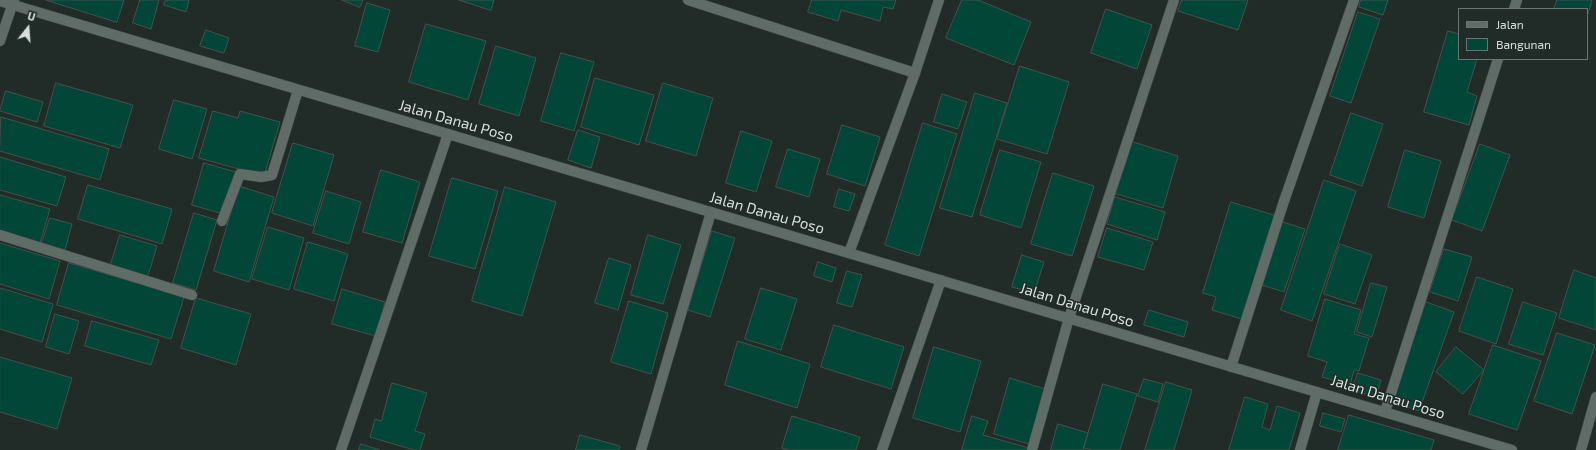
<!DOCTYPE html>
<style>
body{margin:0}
#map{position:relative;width:1596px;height:450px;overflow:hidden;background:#212c28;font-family:"Exo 2",sans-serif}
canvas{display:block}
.legend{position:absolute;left:1458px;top:8px;width:130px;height:52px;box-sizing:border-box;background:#212c28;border:1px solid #6a7470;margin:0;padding:5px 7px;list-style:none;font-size:12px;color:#d8dfdc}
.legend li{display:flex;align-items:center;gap:8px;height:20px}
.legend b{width:20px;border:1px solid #6a7470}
.north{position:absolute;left:8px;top:8px;width:40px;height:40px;-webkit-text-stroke:3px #212c28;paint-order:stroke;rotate:17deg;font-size:11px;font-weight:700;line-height:16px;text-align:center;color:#d8dfdc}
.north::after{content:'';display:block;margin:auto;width:14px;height:18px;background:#d8dfdc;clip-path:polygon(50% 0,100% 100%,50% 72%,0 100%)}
</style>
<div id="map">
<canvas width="1596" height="450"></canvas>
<ul class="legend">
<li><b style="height:5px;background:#606c68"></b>Jalan</li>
<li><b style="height:11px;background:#014637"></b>Bangunan</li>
</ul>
<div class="north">U</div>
</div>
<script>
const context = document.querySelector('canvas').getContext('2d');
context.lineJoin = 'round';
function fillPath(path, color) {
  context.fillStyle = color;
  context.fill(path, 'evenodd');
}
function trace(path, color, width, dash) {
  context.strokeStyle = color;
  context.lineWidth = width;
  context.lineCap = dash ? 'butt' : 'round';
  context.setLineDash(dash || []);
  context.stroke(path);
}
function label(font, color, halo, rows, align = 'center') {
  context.font = font + ' "Exo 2",sans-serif';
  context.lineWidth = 3;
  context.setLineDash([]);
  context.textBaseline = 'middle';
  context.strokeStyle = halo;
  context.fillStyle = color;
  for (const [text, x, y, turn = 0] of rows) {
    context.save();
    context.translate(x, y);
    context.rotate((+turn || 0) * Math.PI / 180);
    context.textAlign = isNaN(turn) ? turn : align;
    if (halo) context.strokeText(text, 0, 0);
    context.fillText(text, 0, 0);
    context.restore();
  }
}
const building = new Path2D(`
 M46,0H124L117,22Z
 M140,0H159L151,29L133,23Z
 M166,0H189L186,12L164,5Z
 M342,0H363L360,7Z
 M459,0H494L491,10Z
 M812,0H896L893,9L883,7L880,21L841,10L838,21L808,12Z
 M962,0H978L1031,22L1014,65L946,38Z
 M1182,0H1248L1238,30L1178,11Z
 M1361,0H1388L1383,15L1359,7Z
 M1557,0H1592L1587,17V9H1554Z
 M367,3L390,10L378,52L355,46Z
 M1106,9L1152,25L1137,69L1091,53Z
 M1358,12L1380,19L1351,103L1330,96Z
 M426,24L486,41L468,100L409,82Z
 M206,30L229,38L224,53L200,46Z
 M1448,31L1459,34V59H1477L1467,92L1477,96L1469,125L1424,112Z
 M496,46L536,58L519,116L479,104Z
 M561,53L594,62L574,131L541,121Z
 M1020,66L1069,82L1047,154L997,139Z
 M595,78L654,95L639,145L581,127Z
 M56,83L133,105L120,148L44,126Z
 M663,83L713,98L696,156L646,141Z
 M6,91L43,102L37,122L0,111Z
 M975,93L1007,103L972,217L940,208Z
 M942,94L967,102L958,129L934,122Z
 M174,100L207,109L192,159L159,149Z
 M213,111L238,118L240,111L280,122L264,176L199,158Z
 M1351,113L1383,124L1362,186L1330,175Z
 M1,117L109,149L100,180L0,151Z
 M923,123L957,134L919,256L885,245Z
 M842,125L880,137L865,186L827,174Z
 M578,130L600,137L591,168L568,160Z
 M741,131L772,141L756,192L726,183Z
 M1130,141L1178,156L1163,208L1114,193Z
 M293,143L334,155L313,226L272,213Z
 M1480,144L1510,155L1482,231L1452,220Z
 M788,149L820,159L809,197L776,187Z
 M1000,150L1041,162L1021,228L980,215Z
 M1405,150L1441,161L1424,218L1388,207Z
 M0,157L66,177L57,206L0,190Z
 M204,163L236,172L223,214L192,205Z
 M381,170L420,182L402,243L363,232Z
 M1053,173L1094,186L1072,256L1031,244Z
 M452,178L498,191L475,269L429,256Z
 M1324,180L1356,191L1312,321L1281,310Z
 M88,185L172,209L162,244L78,219Z
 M239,186L274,197L249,282L214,271Z
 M505,187L556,202L522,316L472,301Z
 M839,189L855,194L849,211L834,207Z
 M326,191L361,202L349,244L313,233Z
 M0,195L50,209L40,243L0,232Z
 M1115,197L1165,212L1157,240L1107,224Z
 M1231,202L1277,216L1245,320L1212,310L1216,297L1203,293Z
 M194,213L217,220L196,290L173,283Z
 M50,218L72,224L65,250L42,243Z
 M1280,221L1305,229L1284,292L1259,284Z
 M268,227L304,238L289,290L252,279Z
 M1107,228L1153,242L1144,270L1098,257Z
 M712,231L735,238L710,317L688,310Z
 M120,235L157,246L147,279L110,267Z
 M648,235L681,245L663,304L631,295Z
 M308,242L348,254L334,301L294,289Z
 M0,243L60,261L49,299L0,284Z
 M1340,244L1372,255L1355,304L1324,294Z
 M1444,249L1472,257L1458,301L1430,292Z
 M1022,255L1044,262L1034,293L1012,287Z
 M609,258L631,265L618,310L595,303Z
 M818,262L836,268L832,282L814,276Z
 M69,263L184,297L171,339L57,305Z
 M1574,270L1596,278V330L1559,318Z
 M847,271L862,275L852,307L837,303Z
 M1477,277L1513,289L1496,344L1459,331Z
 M1371,283L1387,287L1372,337L1357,332Z
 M0,288L53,304L42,342L0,329Z
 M761,288L797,299L781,350L745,339Z
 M342,289L385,302L376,336L332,324Z
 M196,298L251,314L236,365L181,348Z
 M1325,299L1361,310L1354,334L1369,338L1359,371L1354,370L1350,385L1322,377L1327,362L1308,356Z
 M629,301L668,313L651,374L611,362Z
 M1426,302L1454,312L1419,411L1391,401Z
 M1523,302L1557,313L1543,355L1509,344Z
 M1149,310L1188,322L1184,337L1144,325Z
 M55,314L79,321L69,354L46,347Z
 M92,321L159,340L151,365L85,346Z
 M834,325L904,347L891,389L821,367Z
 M1557,333L1595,345L1572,414L1534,401Z
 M738,341L810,364L797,408L725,385Z
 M1493,345L1541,361L1517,430L1469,414Z
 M934,347L981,361L960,432L913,418Z
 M1456,347L1484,370L1463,394L1436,372Z
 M0,357L72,378L57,429L0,412Z
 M1358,373L1381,380L1376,397L1352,390Z
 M1010,378L1045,389L1029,444L994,434Z
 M1144,379L1163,384L1158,402L1138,396Z
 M1166,382L1192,390L1174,450H1145Z
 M392,383L427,393L415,431L425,434L420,450H414L370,437L375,419L381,421Z
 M1103,384L1137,394L1120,450H1092L1084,448Z
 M1245,397L1268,404L1262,427L1270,430L1277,406L1300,413L1289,450H1229Z
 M1323,413L1345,419L1341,432L1320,426Z
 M1349,415L1434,440L1431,450H1338Z
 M792,416L860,437L856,450H789L782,448Z
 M972,416L988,421L983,435L1029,448V450H962Z
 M1058,424L1088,433L1083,450H1051Z
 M580,435L620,446L619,450H576Z
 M361,444L380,450H359Z`);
const service = new Path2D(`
 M688,0L915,73
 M222,221L240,174L261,177L272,175L298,90`);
const minor = new Path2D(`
 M1514,9L1517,0
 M0,235L192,295
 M849,253L915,73L939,0
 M1231,367L1283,204L1354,0
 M1385,412L1498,59
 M341,450L448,134
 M641,450L711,212
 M882,450L941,280
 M1032,450L1069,318L1174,0
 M1300,450L1317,392
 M1581,450L1596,397`);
const tertiary = new Path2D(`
 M0,1L1512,450
 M0,41L14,0`);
const streetNames = [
 ["Jalan Danau Poso",456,121,16],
 ["Jalan Danau Poso",767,213,16],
 ["Jalan Danau Poso",1077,305,17],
 ["Jalan Danau Poso",1388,397,17]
];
fillPath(building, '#014637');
trace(building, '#45514d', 1);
trace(service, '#404946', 11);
trace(minor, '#404946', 11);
trace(tertiary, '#404946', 11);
trace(service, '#606c68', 10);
trace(minor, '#606c68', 10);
trace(tertiary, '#606c68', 10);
label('15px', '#d8dfdc', '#212c28', streetNames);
</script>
